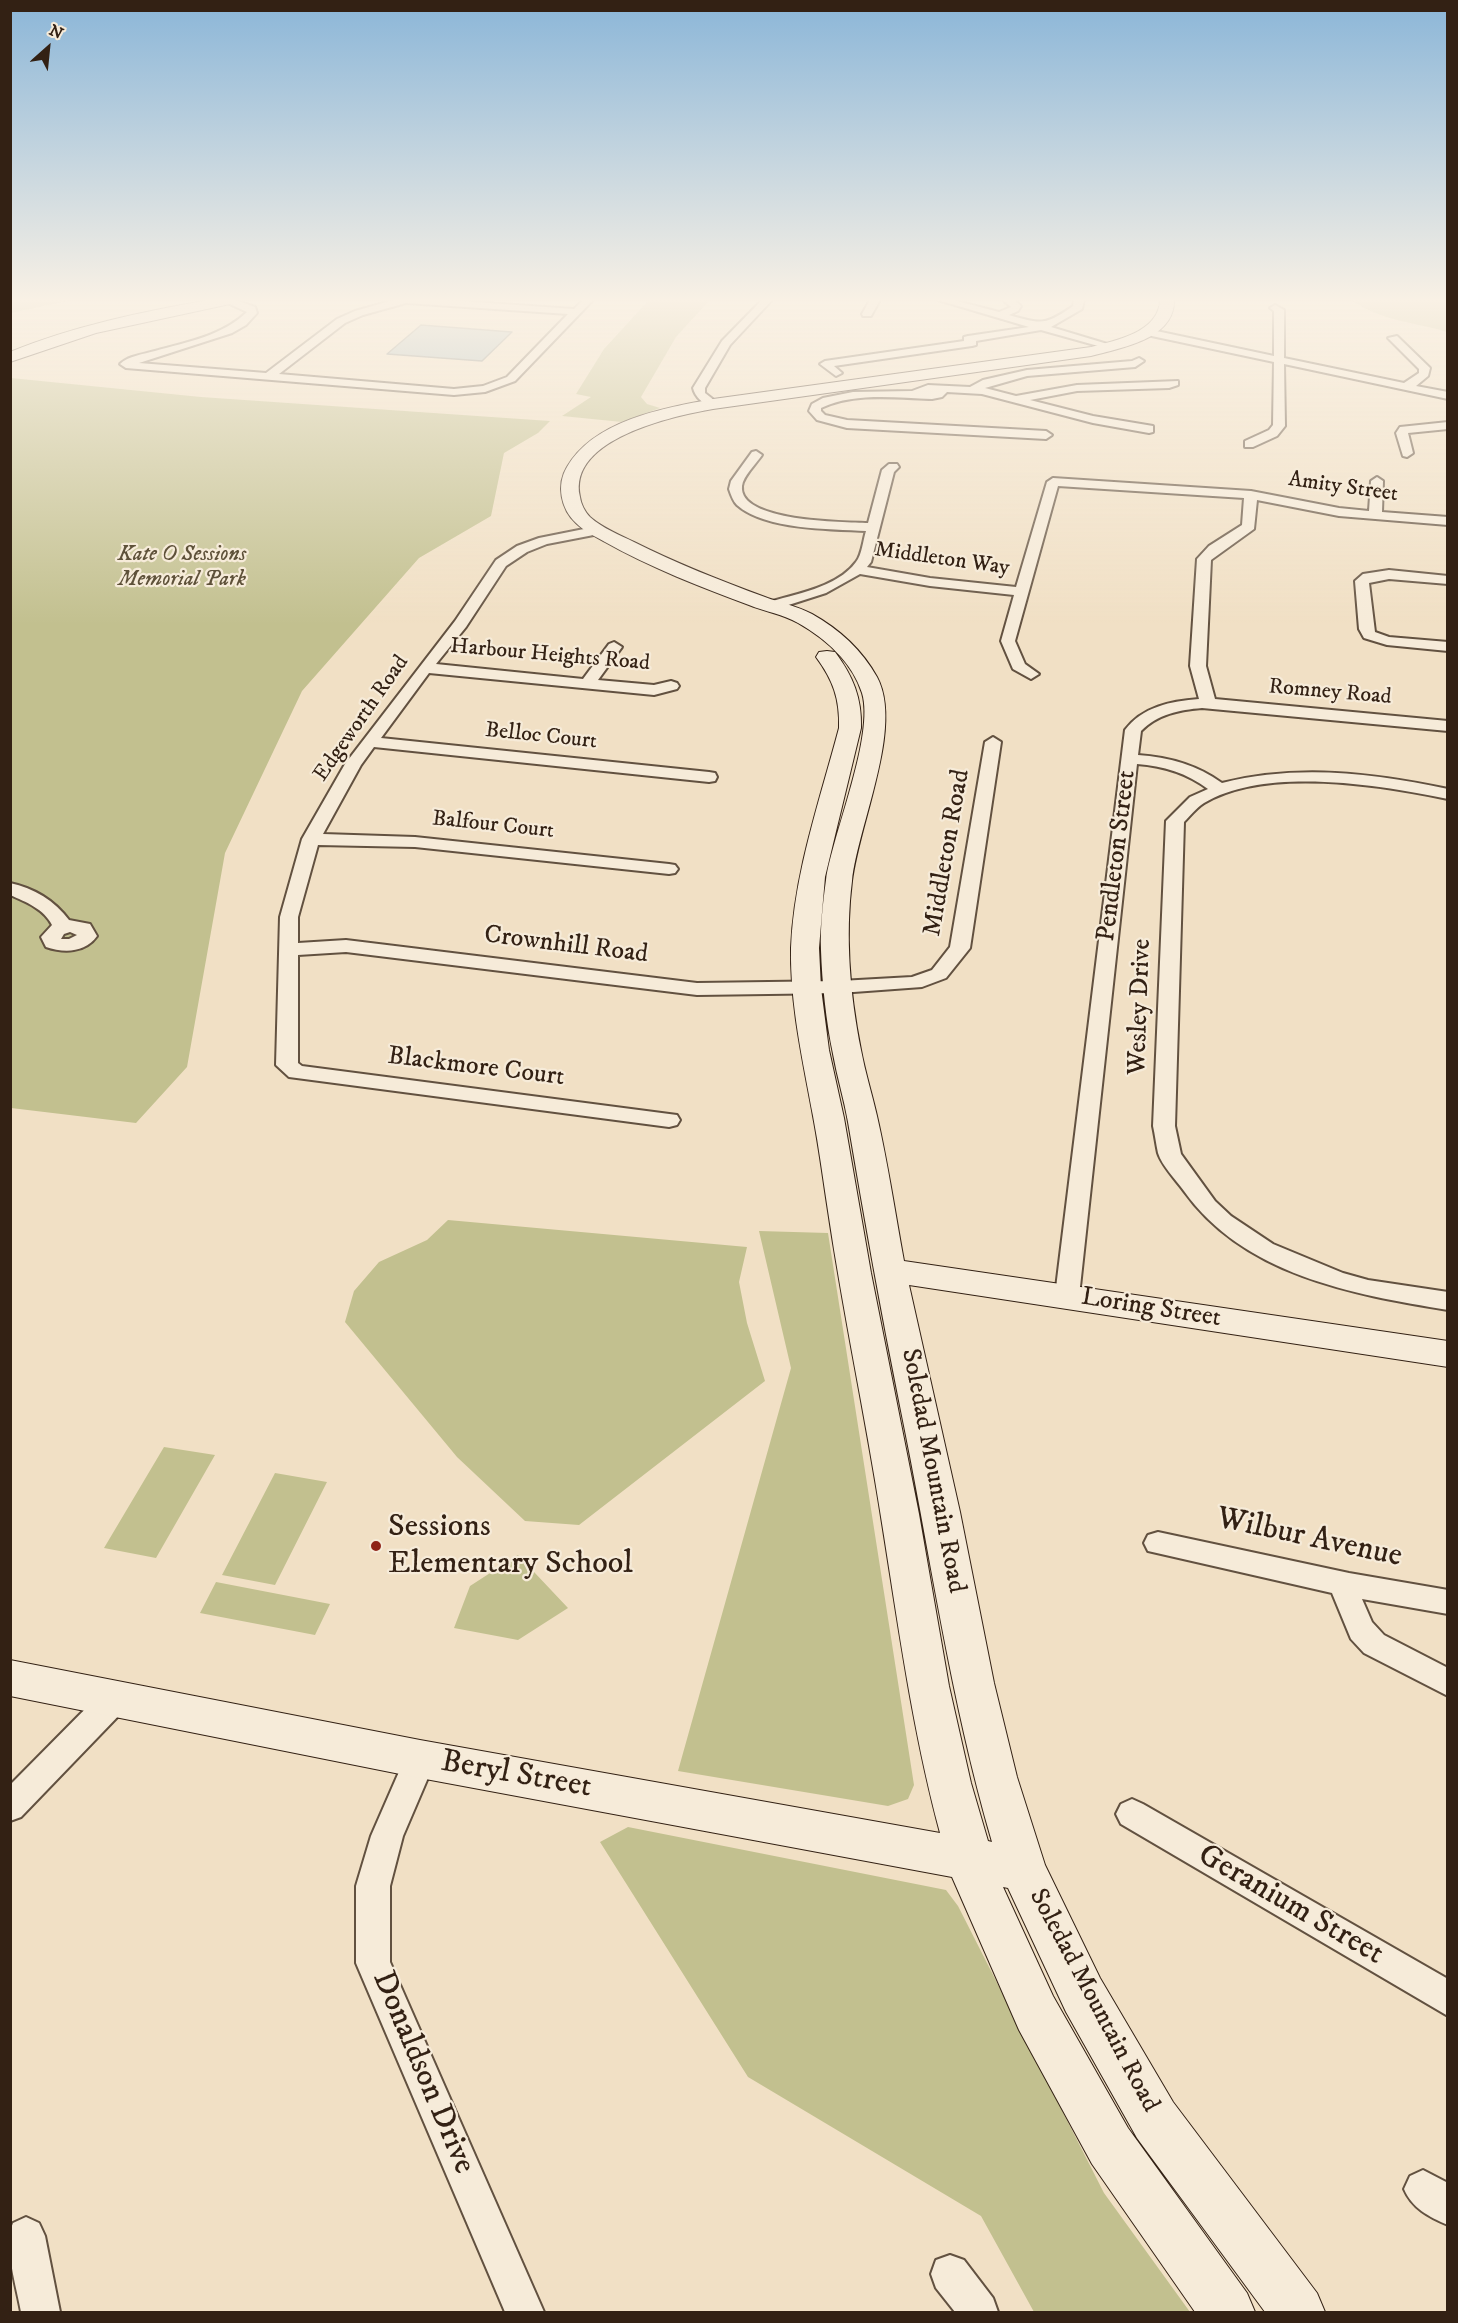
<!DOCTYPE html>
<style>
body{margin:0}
#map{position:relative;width:1458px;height:2323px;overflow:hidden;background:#f1e0c5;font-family:"IM FELL DW Pica",serif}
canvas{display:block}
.frame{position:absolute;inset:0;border:12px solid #332114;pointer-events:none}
.north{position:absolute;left:18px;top:18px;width:60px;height:60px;-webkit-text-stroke:4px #f6ebd9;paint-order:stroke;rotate:27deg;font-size:16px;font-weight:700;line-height:24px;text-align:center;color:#332114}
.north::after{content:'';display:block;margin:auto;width:21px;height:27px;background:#332114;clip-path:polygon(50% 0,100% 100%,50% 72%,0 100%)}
</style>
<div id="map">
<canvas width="1458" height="2323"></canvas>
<div class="frame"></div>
<div class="north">N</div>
</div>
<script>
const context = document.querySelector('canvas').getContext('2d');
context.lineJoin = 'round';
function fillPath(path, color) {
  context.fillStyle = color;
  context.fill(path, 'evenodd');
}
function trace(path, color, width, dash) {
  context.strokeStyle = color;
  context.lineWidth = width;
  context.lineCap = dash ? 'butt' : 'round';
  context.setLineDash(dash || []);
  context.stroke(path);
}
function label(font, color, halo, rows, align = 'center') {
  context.font = font + ' "IM FELL DW Pica",serif';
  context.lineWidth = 4.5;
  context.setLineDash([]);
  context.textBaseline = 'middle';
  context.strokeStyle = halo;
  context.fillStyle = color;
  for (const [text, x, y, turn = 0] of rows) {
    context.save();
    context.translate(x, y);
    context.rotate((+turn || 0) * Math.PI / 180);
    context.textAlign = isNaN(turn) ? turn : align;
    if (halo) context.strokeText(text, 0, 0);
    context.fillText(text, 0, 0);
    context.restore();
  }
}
const green = new Path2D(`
 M10,300H72L11,313Z
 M651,300H703L708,302L676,337L641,397L647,404L660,408L622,422L562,416L591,397L576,394L604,349L647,302Z
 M1350,300H1447V332C1409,321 1386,322 1350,300Z
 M11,378L201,397L550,421L538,433L504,453L491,516L419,558L302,691L225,853L187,1067L136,1123L11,1108Z
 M448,1220L747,1247L739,1282L747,1323L765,1381L579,1525L525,1521L457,1457L345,1322L354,1291L379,1262L427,1240Z
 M759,1231L828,1233L914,1785L908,1799L888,1806L678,1771L791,1368Z
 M164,1447L215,1455L156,1558L104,1548Z
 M275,1473L327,1482L275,1585L222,1575Z
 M518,1555L568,1608L518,1640L454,1628L470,1586Z
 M216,1582L330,1604L315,1635L200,1613Z
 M628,1827L946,1890L958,1906L1104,2193L1190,2312H1034L981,2216L748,2077L600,1842Z`);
const water = new Path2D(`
 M421,325L512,332L482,361L387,354Z`);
const street = new Path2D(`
 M221,300H235L255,307L257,313L246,325L232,333L139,363L266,373L337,319L355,311L394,300H445L574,309L583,300H593L515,381L485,392L454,395L126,368L120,364C128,356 144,354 155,351C187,342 222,336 247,312ZM406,303H407L568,314L507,377L483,386L454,389L279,374L345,323L363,315Z
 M762,300H772L730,345L705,388V393L719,404L713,407C704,405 695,397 693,388L722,341Z
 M870,300H880L871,316H863L862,314Z
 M938,300H953L999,312L1011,307L1003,300H1014L1021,306L1018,311L1009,315C1041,324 1045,326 1073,306L1074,300H1084L1082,309L1051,327L1114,346L1109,349L1041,330L976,341V345L972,346L834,366L842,373L836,376L820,364L825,361L964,341V337L968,336L1029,327Z
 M1275,305L1284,310V358L1404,383L1419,373V369L1388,338L1397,336L1430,368L1428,376L1416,386L1448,392V399L1284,364L1285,426L1277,436L1253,447H1245V441L1269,430L1273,425L1274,362L1147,335L1142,332L1147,329L1274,356V311L1270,308Z
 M1139,358L1144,361L1135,367L1027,376L985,388L1016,396L1077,385L1178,381V385L1169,388L1077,391L1030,400L1093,416L1153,426V432L1149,433L1093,423L982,394L947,392L942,397L932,399C896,398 855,392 821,408V411L825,415L847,420L1046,431L1052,435L1046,439L847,428L817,420L809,411L812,404L823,398L853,392L912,391L928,385L970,387L983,380L1027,370L1132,361Z
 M1448,422V429L1408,433L1413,453L1407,457L1403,456L1396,433L1400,427Z
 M756,451L762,455C756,464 743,476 742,486C738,522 844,522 868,523L882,470L889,464H897L899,467L894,472L871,562L867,567L930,578L1016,587L1047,482L1053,478L1251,491L1339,508L1369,511L1371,481L1377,477L1383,481L1382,512L1448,517V525L1339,516L1257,500L1254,529L1211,560L1206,666L1215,699L1448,721V731L1202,708C1179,710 1158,714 1141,731L1138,755C1169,757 1197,765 1222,783C1297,764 1373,773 1448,789V799C1380,785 1266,766 1204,803C1196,808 1190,816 1184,822L1175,1126L1181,1154L1215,1201L1231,1216L1273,1244L1343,1273L1368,1280L1448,1292V1310C1351,1294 1244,1275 1184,1191C1176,1180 1162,1166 1158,1153C1156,1144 1155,1135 1153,1126L1166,821L1190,797L1208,789C1187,773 1163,766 1137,764L1079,1296L1076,1302L1067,1305L1058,1302L1055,1296L1125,730C1142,707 1171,701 1199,699L1190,666L1197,559L1209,546L1242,525L1244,498L1058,486L1015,641L1025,664L1039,674L1031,679L1013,669L1001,641L1014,595L930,586L860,574L826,593L776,609H766L764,606L766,603C794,594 837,588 856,562C862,555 863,540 866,531C830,529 765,530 737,505C733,501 731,495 729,489L731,481L752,452Z
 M599,526L606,530L604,533L547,544L527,552L506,566L466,627L436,664L583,679L609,644L614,642L622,647L598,680L654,685L671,681L677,683L679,686L677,689L654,695L429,673L381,738L709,772L715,773L717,777L715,781L709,782L374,747L361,765L323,834L415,837L669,864L675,865L678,869L675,873L669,874L415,847L318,845L298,917V943L346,940L697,983L840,981L912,977L932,970L950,947L985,742L993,737L1001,742L970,948L946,978L922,987L840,993L697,995L346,952L298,955V1063L302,1066L677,1115L680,1120L677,1125L669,1127L289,1077L276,1065L280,917L302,839L345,764L455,621L496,560L517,546L539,538Z
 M1389,570L1448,576V584L1389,579L1369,583L1375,632L1389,637L1448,642V651L1387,645L1364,638L1359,629L1355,581L1363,574Z
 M10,883C34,888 55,901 69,920L90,924L97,936C85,953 64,953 46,947L41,937L52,925C44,909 26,902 10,895ZM70,932L77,935L69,939H61L64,934Z
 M1158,1532L1349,1573L1448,1590V1614L1362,1599L1372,1622L1384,1635L1448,1668V1696L1364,1653L1351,1639L1332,1593L1148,1551L1144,1543L1148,1535Z
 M115,1686L126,1690L130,1699L126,1708L21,1817L10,1821V1785L104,1690Z
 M420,1745L431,1749L436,1759L403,1836L390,1886V1962L544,2312H505L356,1963V1886L371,1836L409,1749Z
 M1132,1799L1143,1804L1448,1979V2016L1121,1824L1116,1814L1121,1804Z
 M1423,2170L1448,2183V2225C1429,2217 1412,2208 1404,2189L1410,2176Z
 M26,2217L39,2223L45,2236L60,2312H21C17,2288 3,2245 13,2223Z
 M950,2255L964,2260L993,2298L998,2312H955L936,2288L931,2274L936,2260Z`);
const secondary = new Path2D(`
 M209,300H237L230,304L96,333L10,362V352C74,326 141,312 209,300Z
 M1160,300H1174C1175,339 1121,348 1091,356L713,409C673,416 567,439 580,497C581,504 585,512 590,517C602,528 620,535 634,542C676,563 721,581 765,597C781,603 797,606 812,614C839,629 862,650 877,677C904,727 858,825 852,881C845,937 850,995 861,1050C865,1072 872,1094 877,1116C888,1164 895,1212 904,1261L1448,1341V1367L909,1285L960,1512L994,1683L1017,1777L1045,1865L1100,1978L1173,2102L1317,2293L1325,2312H1265L1137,2138L1066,2012L1008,1888L1003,1887L1053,1996L1128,2128L1247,2293L1255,2312H1195L1092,2164L1019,2030L952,1877L420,1778L10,1696V1660L420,1740L940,1833C912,1729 898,1623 881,1517C865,1414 843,1313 828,1211C823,1179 819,1147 813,1116C803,1061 790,1005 791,948C794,873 820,800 839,728C840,699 833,680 816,657L819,652L827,651L835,652C853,676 862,698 861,728L825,877L819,948L821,988L829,1050L844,1118L871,1273L919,1514L949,1686L971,1783L988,1841L992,1842C950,1699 930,1552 900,1406C881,1312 864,1217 848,1122C844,1099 837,1077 833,1054C826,1022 822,982 821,950C820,928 823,902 826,880C833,833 875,735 862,693C852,662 826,639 798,623C783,614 766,612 749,605C701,587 651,568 605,542C596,537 584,531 576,523C561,509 556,485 567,467C594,420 664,408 713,399L1091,347C1117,340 1159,332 1160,300Z`);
const markers = [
 [376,1546,6,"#8f2418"]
];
const farStreetnames = [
 ["Amity Street",1343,488,8],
 ["Middleton Way",942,560,8],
 ["Harbour Heights Road",550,656,5],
 ["Romney Road",1330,693,5],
 ["Edgeworth Road",362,719,-55],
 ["Belloc Court",541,737,6],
 ["Balfour Court",493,826,6]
];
const farParknames = [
 ["Kate O Sessions",182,555],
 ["Memorial Park",182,580]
];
const streetNames = [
 ["Middleton Road",948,853,-80],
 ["Pendleton Street",1118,856,-83],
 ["Crownhill Road",566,946,7],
 ["Wesley Drive",1141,1007,-88],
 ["Blackmore Court",476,1068,7],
 ["Loring Street",1151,1309,9],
 ["Soledad Mountain Road",932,1471,79],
 ["Soledad Mountain Road",1093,2001,62]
];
const nearPoinames = [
 ["Sessions",388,1528],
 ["Elementary School",388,1565]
];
const nearStreetnames = [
 ["Wilbur Avenue",1309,1539,12],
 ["Beryl Street",516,1776,10],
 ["Geranium Street",1290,1906,30],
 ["Donaldson Drive",422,2073,67]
];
fillPath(green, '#c2c08f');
fillPath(water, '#a1bac0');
trace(water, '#757d7b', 1.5);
trace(street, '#625140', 4);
trace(secondary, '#332114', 2);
fillPath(street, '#f6ebd9');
fillPath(secondary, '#f6ebd9');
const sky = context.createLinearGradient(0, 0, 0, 625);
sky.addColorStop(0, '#8bb6d8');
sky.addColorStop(0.48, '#f9f1e5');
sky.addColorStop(1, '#f9f1e500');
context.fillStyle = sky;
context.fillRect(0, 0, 1458, 625);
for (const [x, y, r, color] of markers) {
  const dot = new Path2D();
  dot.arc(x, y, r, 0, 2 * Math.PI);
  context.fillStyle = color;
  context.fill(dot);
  trace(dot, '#f6ebd9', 2);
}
label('22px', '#332114', '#f6ebd9', farStreetnames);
label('italic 22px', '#5e5139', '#f6ebd9', farParknames);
label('26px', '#332114', '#f6ebd9', streetNames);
label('32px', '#332114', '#f6ebd9', nearPoinames, 'left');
label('32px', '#332114', '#f6ebd9', nearStreetnames);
</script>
